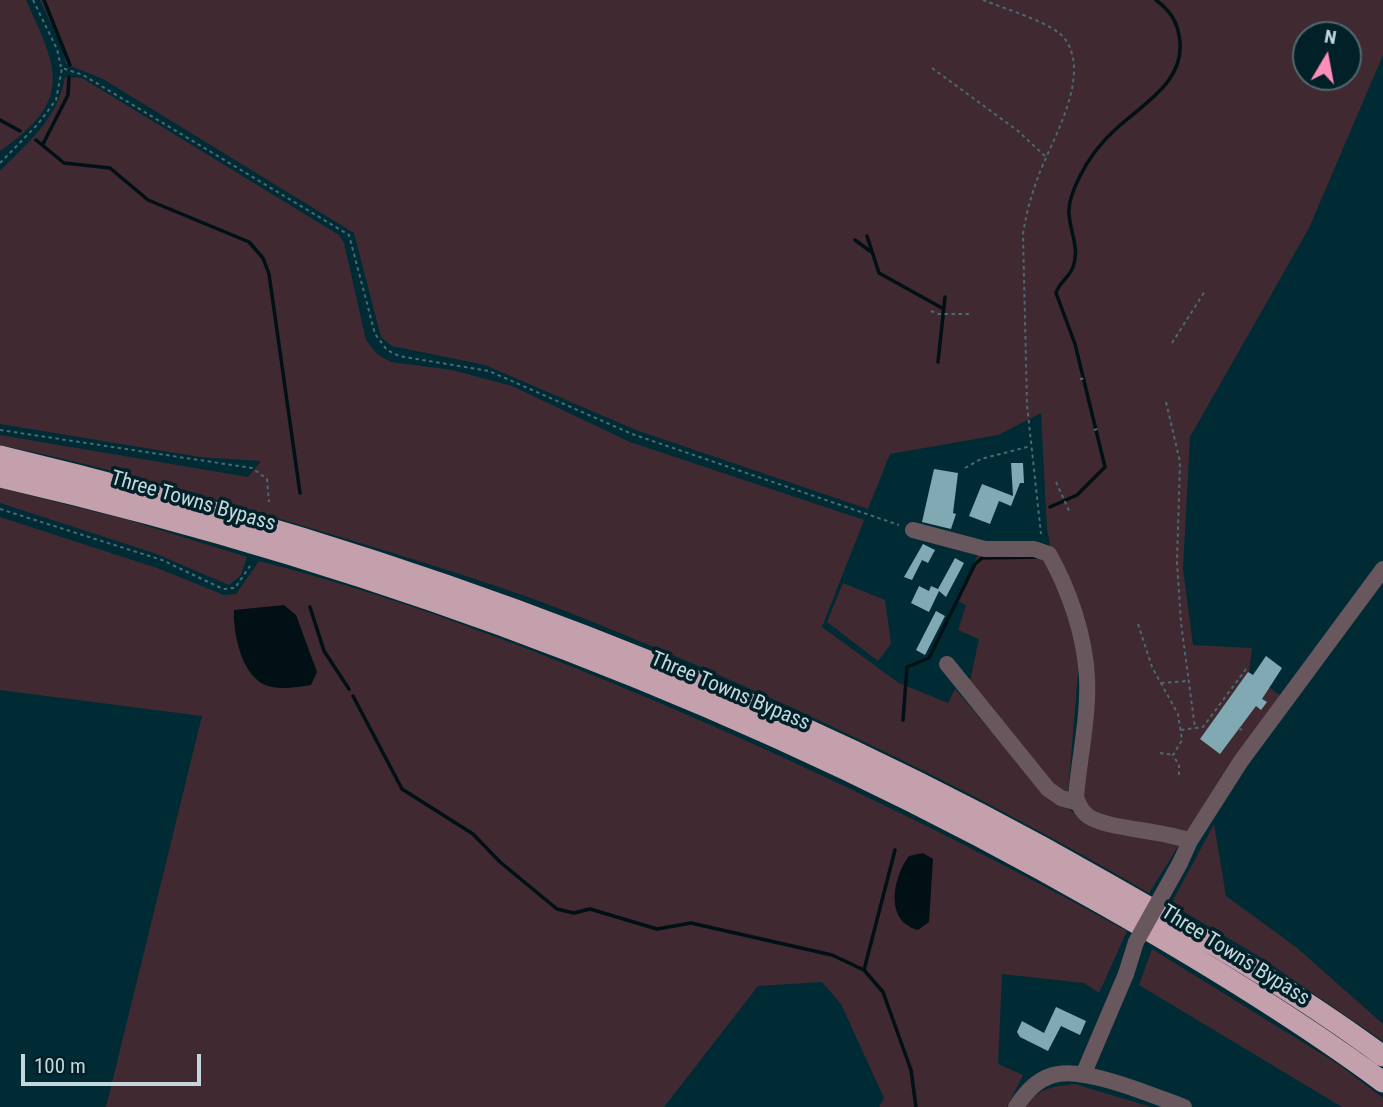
<!DOCTYPE html>
<style>
body{margin:0}
#map{position:relative;width:1383px;height:1107px;overflow:hidden;background:#002b34;font-family:"Roboto Condensed",sans-serif}
canvas{display:block}
.north{position:absolute;left:1292px;top:21px;width:70px;height:70px;box-sizing:border-box;background:#022027;border:2px solid #4f6970;border-radius:50%;rotate:10deg;font-size:19px;font-weight:700;line-height:28px;text-align:center;color:#c3d7dd}
.north::after{content:'';display:block;margin:auto;width:24px;height:32px;background:#ff8eba;clip-path:polygon(50% 0,100% 100%,50% 72%,0 100%)}
.scale{position:absolute;left:21px;top:1054px;width:180px;height:32px;box-sizing:border-box;border:4px solid #c3d7dd;border-top:0;padding-left:9px;font-size:21px;line-height:24px;white-space:nowrap;color:#c3d7dd;-webkit-text-stroke:5px #022027;paint-order:stroke}
</style>
<div id="map">
<canvas width="1383" height="1107"></canvas>
<div class="north">N</div>
<div class="scale">100 m</div>
</div>
<script>
const context = document.querySelector('canvas').getContext('2d');
context.lineJoin = 'round';
function fillPath(path, color) {
  context.fillStyle = color;
  context.fill(path, 'evenodd');
}
function trace(path, color, width, dash) {
  context.strokeStyle = color;
  context.lineWidth = width;
  context.lineCap = dash ? 'butt' : 'round';
  context.setLineDash(dash || []);
  context.stroke(path);
}
function label(font, color, halo, rows, align = 'center') {
  context.font = font + ' "Roboto Condensed",sans-serif';
  context.lineWidth = 7;
  context.setLineDash([]);
  context.textBaseline = 'middle';
  context.strokeStyle = halo;
  context.fillStyle = color;
  for (const [text, x, y, turn = 0] of rows) {
    context.save();
    context.translate(x, y);
    context.rotate((+turn || 0) * Math.PI / 180);
    context.textAlign = isNaN(turn) ? turn : align;
    if (halo) context.strokeText(text, 0, 0);
    context.fillText(text, 0, 0);
    context.restore();
  }
}
const green = new Path2D(`
 M0,0H26C58,70 74,100 0,151Z
 M40,0H1383V55L1309,228L1190,437L1183,569L1193,645L1252,648L1249,672L1282,697L1189,833L1096,814L1090,810L1081,794L1093,674L1051,550L1047,529L1041,413L998,435L890,454L868,509L636,430L485,365L392,346L381,337L354,233L103,79L66,64L62,47ZM1306,35H1348V77H1306Z
 M65,77L82,78L339,235L344,243L366,340L377,354L391,362L452,370L512,386L630,442L864,520L822,627L899,683L948,703L955,689L1039,787L1078,816L1179,845L1149,893C965,785 771,693 573,614C486,580 396,554 307,527C206,496 104,466 0,445V435L248,477L261,461L200,457L0,424V171C29,142 58,118 65,77Z
 M0,488L128,520L247,557L241,575L229,585L154,553L0,503Z
 M0,517L157,568L224,595L236,594L259,561C397,596 530,648 662,704C821,772 975,847 1127,931L1099,993L1084,983L1002,974L998,1064L1023,1075L1007,1107H879L884,1098L841,1004L822,982L758,986L664,1107H106L202,716L0,690Z
 M979,553L1045,557L1064,598L1079,661L1068,793L1055,787L970,681L979,639L958,630L966,605L955,600Z
 M843,583L885,600L891,644L878,661L827,622Z
 M1214,824L1226,896L1296,947L1383,1024V1041L1260,957L1171,904Z
 M1152,949L1338,1064L1383,1098V1107H1342L1139,985Z
 M1075,1084L1151,1107H1026C1038,1087 1053,1087 1075,1084Z`);
const water = new Path2D(`
 M284,605L296,615L317,672L311,685C298,687 275,691 263,684C241,672 233,633 234,610Z
 M923,853L933,859L929,922L918,930C884,921 893,877 909,856Z`);
const stream = new Path2D(`
 M44,0L70,65
 M0,120L20,131
 M36,140L64,163L110,168L148,200L249,242L263,258L269,274L300,493
 M43,144L68,95L69,77
 M867,236L879,273L942,308
 M855,240L870,251
 M938,362L945,297
 M1050,507L1077,495L1105,467L1075,344L1056,293C1059,282 1069,278 1073,267C1080,248 1070,232 1069,214C1068,203 1074,188 1079,178C1088,159 1102,141 1118,127C1146,102 1188,79 1179,35C1176,19 1169,10 1156,0
 M310,607L324,651L349,689
 M353,696L402,789L473,834L500,862L557,909L574,913L590,909L657,929L691,923L832,955L864,970L883,992L911,1070L916,1107
 M903,720L907,667L929,658L975,564L982,558L1036,557
 M864,970L895,850`);
const building = new Path2D(`
 M1011,463H1023L1024,483H1020L1011,506L999,501L990,524L969,516L982,484L1013,496Z
 M934,469L958,473L953,513L956,514L951,529L922,522Z
 M923,544L935,550L928,563L922,560L912,580L904,577Z
 M955,558L964,563L946,597L939,591L929,612L911,603L919,586L929,591L931,586L938,589Z
 M936,611L945,616L925,655L916,650Z
 M1266,656L1282,668L1262,699L1267,702L1261,710L1256,706L1220,754L1200,739L1248,672L1253,675Z
 M1056,1007L1086,1021L1080,1035L1061,1026L1048,1051L1020,1037L1017,1032L1022,1021L1044,1033Z`);
const path = new Path2D(`
 M33,0L57,49L61,67
 M983,0C1002,8 1054,23 1065,39C1092,77 1051,141 1038,177C1031,196 1026,214 1023,234L1027,405L1041,534
 M932,68L1018,131L1046,157
 M0,163L38,124L56,100L62,68L83,75L349,235L375,334L387,350L399,356L489,371L632,434L899,525
 M931,311L939,314H970
 M1172,343L1205,291
 M1080,379L1086,378
 M1166,402L1180,462L1177,562L1181,623L1195,728
 M0,430L252,468L267,479L269,502
 M1094,430L1098,429
 M965,468L981,459L1031,446
 M1056,482L1070,513
 M0,509L162,560L223,589L235,588L250,566
 M1138,624L1152,667L1178,714L1182,740L1173,755L1179,765V777
 M1161,683L1187,681
 M1239,728L1244,732
 M1181,730L1203,727L1246,669
 M1160,753L1173,755`);
const minor = new Path2D(`
 M913,530L985,549H1034L1049,554C1069,590 1085,635 1087,678C1089,715 1079,760 1076,797C1078,803 1082,812 1088,816C1105,829 1164,830 1190,841L1180,863
 M947,664L1048,789L1061,798L1078,803
 M1190,841L1241,761L1383,569
 M1083,1075L1126,974
 M1016,1107C1026,1091 1039,1077 1058,1074C1088,1068 1154,1096 1184,1107`);
const highway = new Path2D(`
 M0,456C387,548 759,684 1105,882C1200,936 1295,991 1383,1056
 M0,477C386,566 762,708 1106,906C1201,960 1295,1017 1383,1082`);
const minorBridge = new Path2D(`
 M1126,974L1136,942L1180,863`);
const streetNames = [
 ["Three Towns Bypass",193,502,16],
 ["Three Towns Bypass",730,692,23],
 ["Three Towns Bypass",1235,956,32]
];
fillPath(green, '#402931');
fillPath(water, '#001015');
trace(stream, '#001015', 3.5);
fillPath(building, '#80a9b4');
trace(path, '#486a72', 2, [3.5, 3.5]);
trace(minor, '#68585d', 16);
trace(highway, '#c49fac', 21);
trace(minorBridge, '#68585d', 16);
label('21px', '#c3d7dd', '#022027', streetNames);
</script>
